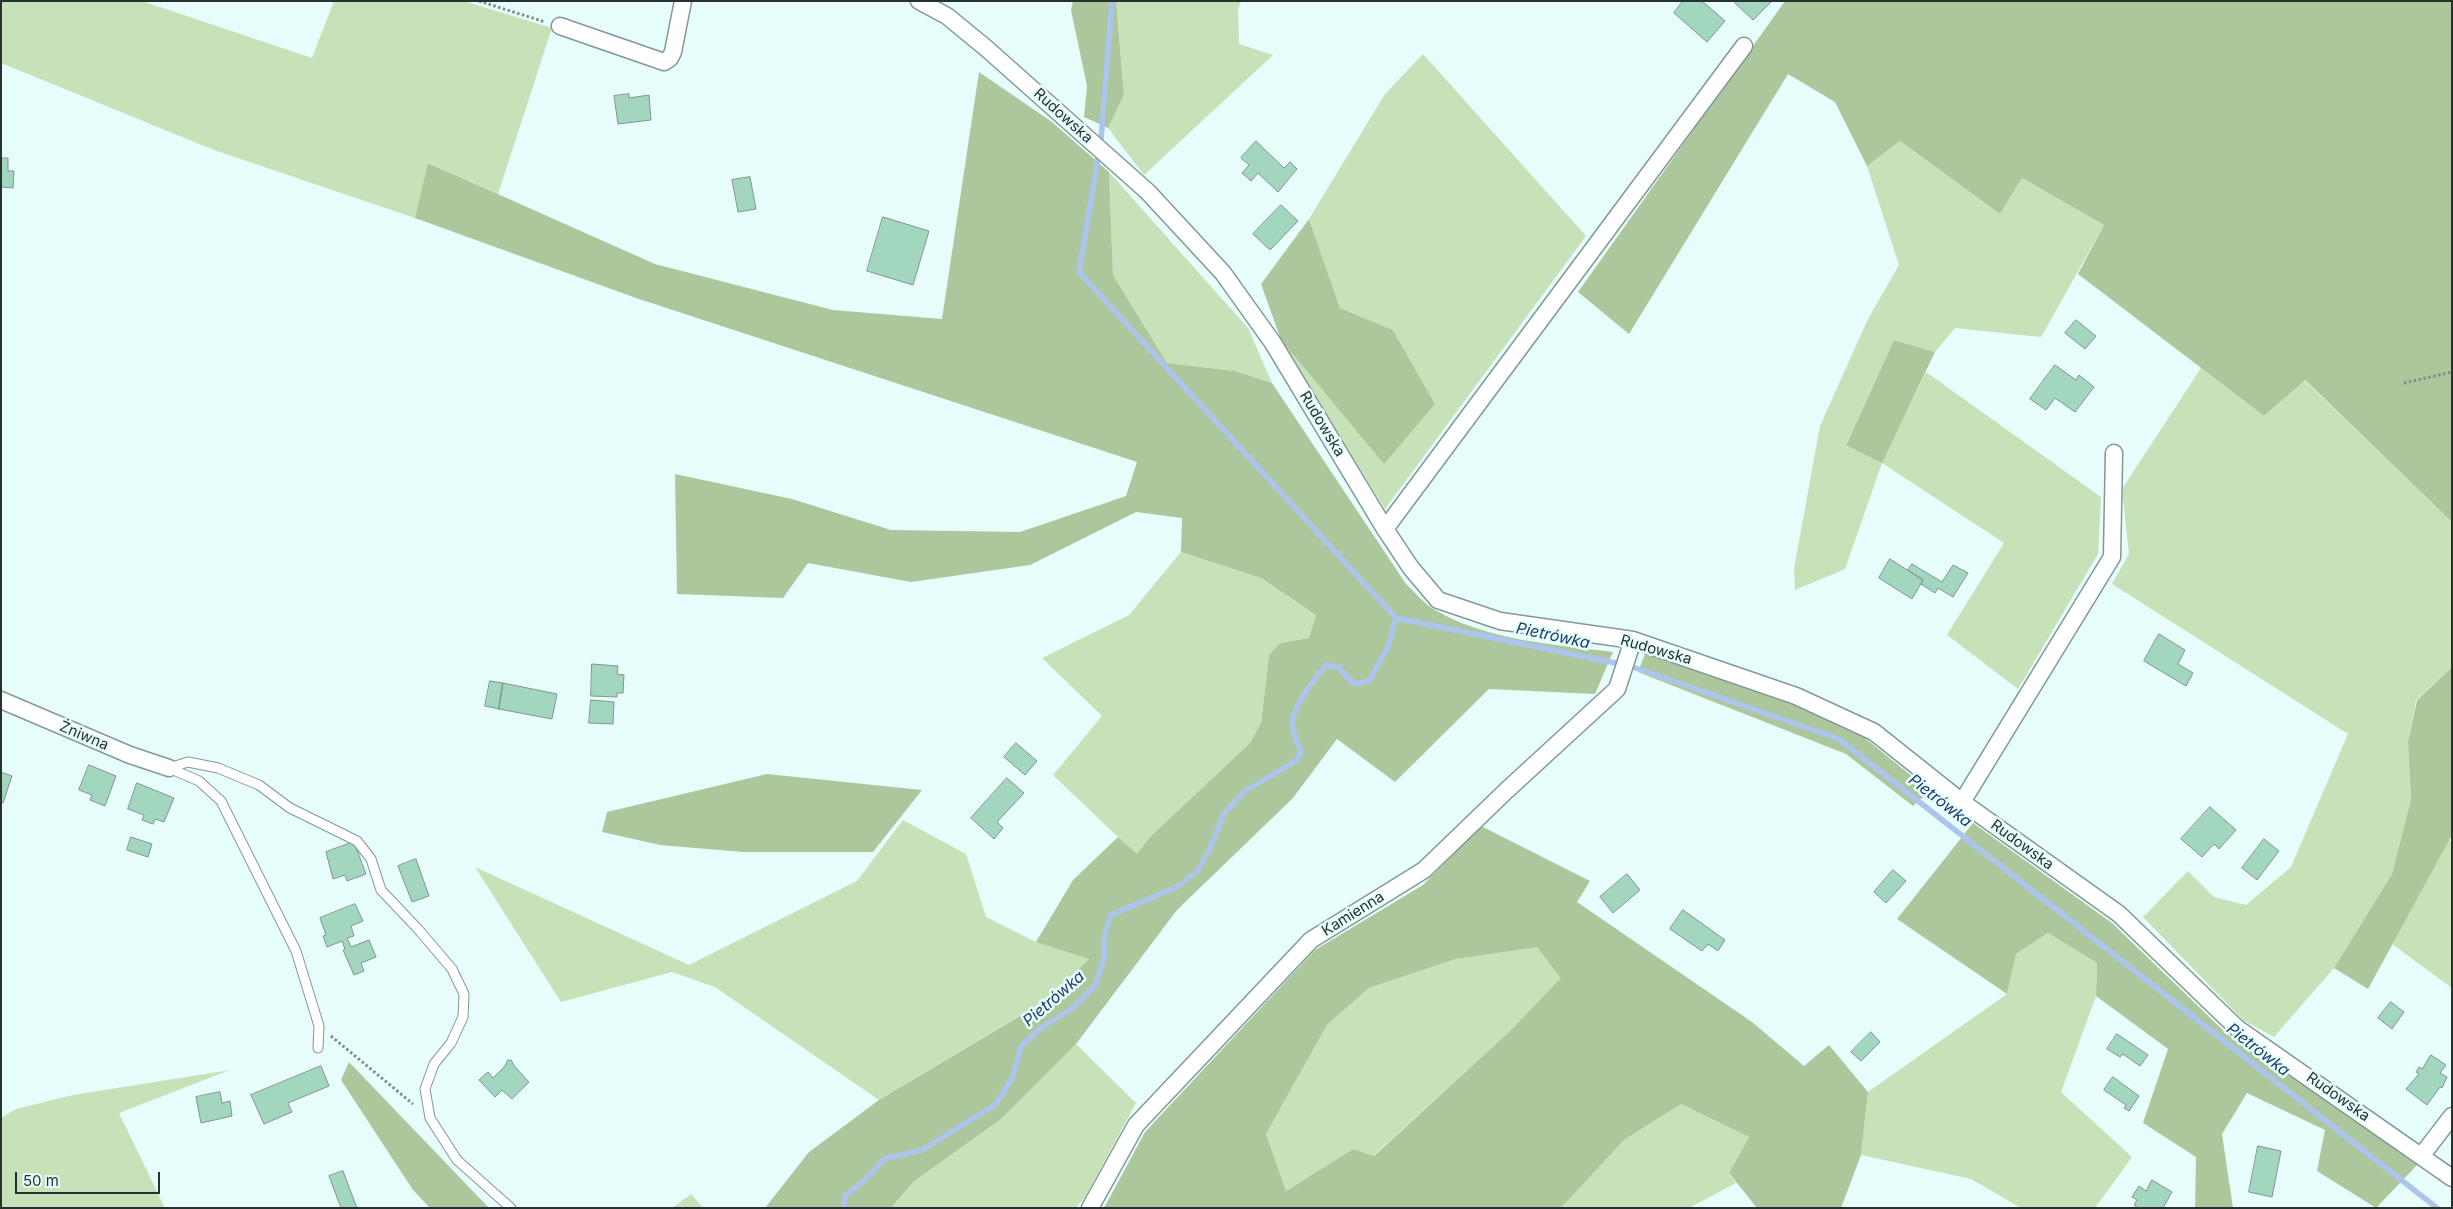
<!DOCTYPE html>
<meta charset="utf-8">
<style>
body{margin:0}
#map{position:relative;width:2453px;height:1209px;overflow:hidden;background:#e6fdfc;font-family:Inter,sans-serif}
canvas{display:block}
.frame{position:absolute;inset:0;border:2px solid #283131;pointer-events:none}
.scale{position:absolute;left:15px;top:1172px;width:145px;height:22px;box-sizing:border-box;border:2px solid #283131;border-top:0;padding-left:6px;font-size:15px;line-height:18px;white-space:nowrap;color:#283131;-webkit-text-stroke:4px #e6fdfc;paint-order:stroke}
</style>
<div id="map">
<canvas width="2453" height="1209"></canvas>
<div class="frame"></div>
<div class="scale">50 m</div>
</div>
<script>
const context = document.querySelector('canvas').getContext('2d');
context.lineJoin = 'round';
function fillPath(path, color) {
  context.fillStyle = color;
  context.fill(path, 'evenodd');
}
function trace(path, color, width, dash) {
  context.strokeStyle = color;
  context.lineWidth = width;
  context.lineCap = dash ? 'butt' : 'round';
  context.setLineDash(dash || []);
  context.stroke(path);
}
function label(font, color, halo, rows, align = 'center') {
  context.font = font + ' Inter,sans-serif';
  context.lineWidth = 5;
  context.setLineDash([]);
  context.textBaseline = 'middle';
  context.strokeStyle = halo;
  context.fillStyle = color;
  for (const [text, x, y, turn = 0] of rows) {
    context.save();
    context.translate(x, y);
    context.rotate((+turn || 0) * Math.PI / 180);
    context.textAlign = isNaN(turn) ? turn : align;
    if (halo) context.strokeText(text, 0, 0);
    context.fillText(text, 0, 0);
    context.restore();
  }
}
const green = new Path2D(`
 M1,1H142L312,58L334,1H464L552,28L498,194L429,163L415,218L214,150L1,63Z
 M1116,1H1241L1238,9L1239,44L1273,55L1144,175L1108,128L1124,95Z
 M1423,54L1586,236L1385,509L1281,340L1384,463L1435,404L1393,330L1340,308L1309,219L1385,94Z
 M1900,141L2000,214L2022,178L2104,225L2041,337L1955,328L1935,352L1894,340L1846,444L1882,462L1926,372L2101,497L2098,554L2018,689L1947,635L2004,543L1882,463L1845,569L1795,590L1794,569L1820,426L1868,319L1899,265L1867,166Z
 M1109,172L1248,328L1272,383L1235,371L1167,363L1113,275Z
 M2201,368L2264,416L2304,380L2452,522V667L2416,700L2408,742L2411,799L2392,874L2334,968L2274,1037L2243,1020L2143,917L2188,871L2214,897L2246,905L2291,867L2348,734L2112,584L2129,554L2122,489Z
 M1181,552L1261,578L1316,615L1309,638L1280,643L1269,655L1261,723L1250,743L1151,836L1137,855L1053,775L1102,716L1042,658L1129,615Z
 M903,820L966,854L986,917L1036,942L1090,958L1044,1001L879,1100L715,987L672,972L561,1002L475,867L689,965L857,881Z
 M2449,840L2452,842V988L2392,944Z
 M2048,933L2097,963L2096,996L2061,1092L2132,1157L2095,1208H2021L1971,1179L1861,1155L1868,1092L2007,994L2016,954Z
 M1537,946L1562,978L1512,1029L1373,1156L1353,1149L1286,1191L1266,1134L1327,1025L1369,988L1456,959Z
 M1076,1044L1136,1103L1085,1197L1076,1208H891L913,1182L1001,1119Z
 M230,1070L119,1113L165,1208H1V1118L16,1109L73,1095Z
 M1681,1104L1749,1137L1729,1173L1736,1183L1689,1208H1561L1624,1140Z
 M691,1194L703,1208H672Z`);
const forest = new Path2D(`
 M1073,1H1116L1124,95L1108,128L1084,117L1087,86L1071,10Z
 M1785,1H2452V522L2305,380L2264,416L2078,274L2104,225L2022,178L2000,214L1900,141L1867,166L1835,102L1788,74L1629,334L1578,292Z
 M979,72L1052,122L1109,172L1113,275L1167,363L1235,371L1272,383L1406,584C1415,592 1424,604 1435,610C1489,641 1552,644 1613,652L1595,694L1489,689L1395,782L1337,739L1293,798L1177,910L1076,1044L1001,1119L913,1182L891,1208H765L809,1152L879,1100L1045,1001L1089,959L1036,942L1073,880L1118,837L1137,854L1151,836L1250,743L1261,723L1269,655L1280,643L1309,638L1316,615L1261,578L1181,552L1182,518L1136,512L1030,565L911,582L808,563L783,598L677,594L675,474L792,499L891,530L1020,532L1126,496L1137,462L636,298L415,218L428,163L655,264L833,310L942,319Z
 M1309,219L1340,308L1393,330L1435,404L1384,464L1281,340L1261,284Z
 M1894,340L1935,352L1882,463L1846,445Z
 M1645,654L1791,704L1865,738L1930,791L1913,806L1846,754L1638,672Z
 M2452,667V835L2368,989L2334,968L2392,874L2411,799L2408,742L2417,700Z
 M767,774L922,790L873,852H743L660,845L602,832L607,812Z
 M1973,823L2112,923L2227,1034L2419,1163L2376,1208L2317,1171L2325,1130L2247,1093L2222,1134L2233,1208H2195L2196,1157L2143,1123L2168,1049L2096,996L2097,963L2048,933L2016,954L2007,994L1897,919Z
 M1481,826L1590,881L1577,902L1752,1022L1804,1066L1829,1045L1868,1092L1861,1155L1841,1208H1757L1729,1173L1749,1137L1681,1104L1624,1140L1561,1208H1104L1145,1132L1315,950L1423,885ZM1537,947L1561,978L1512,1029L1374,1156L1353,1149L1286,1191L1266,1134L1327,1025L1369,988L1456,959Z
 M349,1062L489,1208H430L413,1190L341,1080Z`);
const stream = new Path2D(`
 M1101,140L1112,1
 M1098,158L1079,272L1396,618
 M1396,618L1630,666L1839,739L2437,1208
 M844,1208L845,1196L868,1177L884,1159L922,1150L995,1105L1013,1077L1021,1046L1042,1027L1070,1010L1095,986L1104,959V937L1111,915L1179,886L1198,870L1209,850L1224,814L1245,791L1296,761L1301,751C1298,743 1292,733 1292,724C1294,704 1313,681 1326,665L1338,667L1354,684L1369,681L1388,647L1396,618`);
const building = new Path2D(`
 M1683,1H1702L1725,21L1707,42L1674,13Z
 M1737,1H1772L1753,20L1735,3Z
 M629,94V98L649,95L651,120L618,124L614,96Z
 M1256,141L1284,168L1290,162L1297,169L1278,192L1258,173L1251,181L1242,173L1249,165L1241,158Z
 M1,158H8V171H14L13,188L1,187Z
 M750,177L756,209L738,212L732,180Z
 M1281,205L1298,221L1270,250L1253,234Z
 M883,217L929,231L913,285L867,271Z
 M2076,320L2096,336L2085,349L2065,333Z
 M2055,365L2076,380L2079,375L2094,387L2075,412L2055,398L2046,410L2030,399Z
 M1890,559L1923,580L1912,599L1879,578Z
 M1912,564L1942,582L1953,565L1968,573L1953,597L1938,588L1935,593L1921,584L1923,580L1908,570Z
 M2159,634L2185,650L2178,664L2193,673L2186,686L2144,661Z
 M592,664L618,666L617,674L624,675L623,693H617V697L591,696Z
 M490,681L503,683L499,709L485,706Z
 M503,683L557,694L552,719L499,709Z
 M591,700L614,702L613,724L589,723Z
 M1016,743L1037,761L1025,775L1004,757Z
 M89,765L116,776L105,806L90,800L92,795L79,790Z
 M1,772L12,776L3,803L1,802Z
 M1007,778L1024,793L997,822L1003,828L994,839L971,818Z
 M137,783L174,798L164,822L155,819L153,824L142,820L144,815L128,809Z
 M2210,807L2236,830L2219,849L2214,844L2202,857L2181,839Z
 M131,837L152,844L148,857L127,850Z
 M2264,839L2279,851L2257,880L2242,868Z
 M354,842L366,874L347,881L345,875L333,879L326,852Z
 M416,859L429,896L412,902L398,866Z
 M1893,870L1906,881L1886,903L1874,892Z
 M1627,874L1640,890L1613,913L1600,897Z
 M355,904L363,921L351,926L354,936L347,938L351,947L369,940L376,957L361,963L364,971L354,975L343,950L345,949L342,941L327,947L323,936L326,935L320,918Z
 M1683,910L1725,940L1718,951L1708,944L1702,951L1670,929Z
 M2391,1002L2404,1012L2392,1029L2378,1018Z
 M1871,1032L1880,1042L1861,1061L1851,1052Z
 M2117,1034L2148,1055L2140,1066L2123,1054L2120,1057L2107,1049Z
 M2431,1055L2446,1065L2440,1073L2447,1077L2442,1088L2440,1087L2427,1105L2406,1089L2419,1074L2416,1072L2419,1067L2422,1069Z
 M508,1060H511L515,1067L529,1082L512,1099L502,1090L495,1097L479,1080L488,1072L493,1078L505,1066Z
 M321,1066L329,1086L288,1103L292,1112L264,1124L251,1095Z
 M2113,1077L2139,1096L2129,1111L2124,1108L2126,1105L2104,1090Z
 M220,1092L222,1103L230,1101L232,1116L201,1123L196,1097Z
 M2258,1146L2281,1151L2272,1197L2249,1192Z
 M343,1171L357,1208H341L329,1176Z
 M2152,1180L2172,1192L2163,1208H2138L2134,1205L2137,1200L2132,1197L2139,1186L2146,1191Z`);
const path = new Path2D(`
 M479,1L545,22
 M2404,383L2452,372
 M331,1036L413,1104`);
const lane = new Path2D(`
 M169,768L188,762L218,768L259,785L290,808L357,841L371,859L381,890L418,929L452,969L464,994L463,1017L451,1043L434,1064L425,1089L430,1118L457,1160L511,1208
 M169,768L199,781L221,801L296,951L319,1026L318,1048`);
const street = new Path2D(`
 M919,1L947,16L986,48L1148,192L1223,273L1273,343L1385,529L1411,568L1438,600L1500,621L1633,640L1796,696L1874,732L1962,802L2119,914L2237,1028L2452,1178
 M560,26L664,62L670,58L673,52L683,1
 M1385,529L1744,46
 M1,700L130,755L169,768
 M1962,802L2112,557L2114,453
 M2422,1155L2452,1116
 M1090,1208L1136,1125L1311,940L1424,870L1507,790L1617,689L1633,640`);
const streetNames = [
 ["Rudowska",1063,116,42],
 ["Rudowska",1322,424,59],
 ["Rudowska",1656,650,16],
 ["Żniwna",84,736,23],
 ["Rudowska",2022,845,36],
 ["Kamienna",1353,914,-32],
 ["Rudowska",2338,1097,35]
];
const waterNames = [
 ["Pietrówka",1553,636,12],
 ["Pietrówka",1940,801,38],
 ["Pietrówka",1054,999,-41],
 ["Pietrówka",2258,1050,38]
];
fillPath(green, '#c7e1b8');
fillPath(forest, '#adc79d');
trace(stream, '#abc5ed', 5.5);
fillPath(building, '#a2d6be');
trace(building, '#83958c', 1);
trace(lane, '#839898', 11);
trace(street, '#839898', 19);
trace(path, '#7e8e8d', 3, [2.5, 2.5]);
trace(lane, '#fff', 9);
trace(street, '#fff', 16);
label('15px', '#283131', '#e6fdfc', streetNames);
label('italic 16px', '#1d3d6e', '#e6fdfc', waterNames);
</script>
